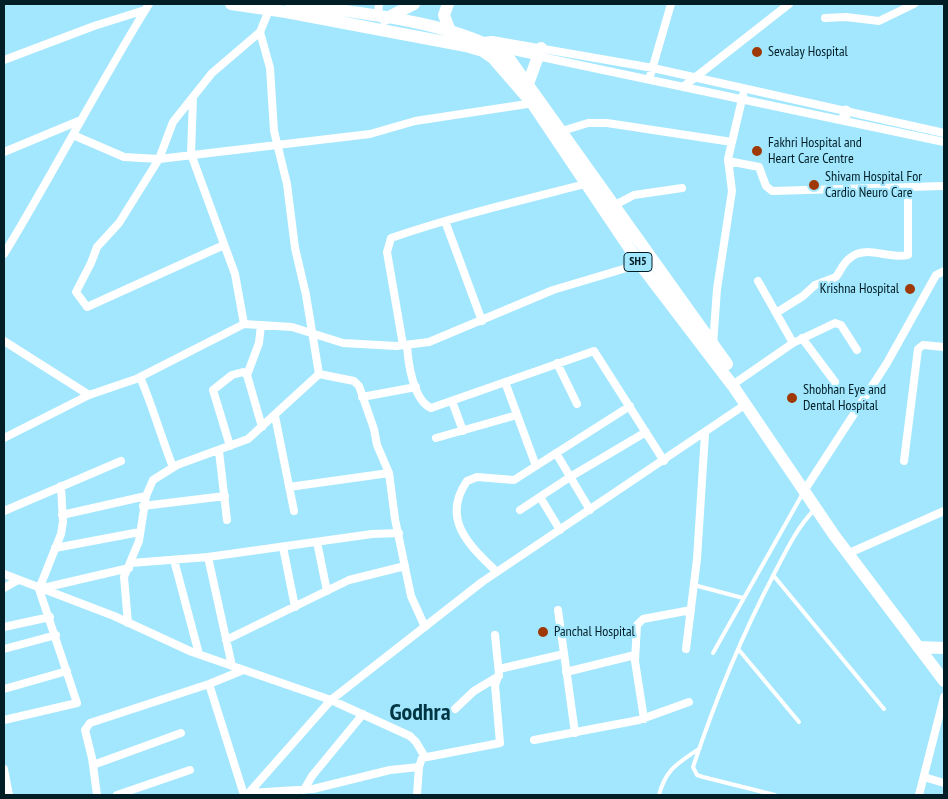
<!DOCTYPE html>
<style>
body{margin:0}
#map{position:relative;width:948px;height:799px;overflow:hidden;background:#a2e7fe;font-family:"PT Sans Narrow",sans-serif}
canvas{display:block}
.frame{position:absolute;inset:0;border:5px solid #011d25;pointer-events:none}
</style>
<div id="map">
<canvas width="948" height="799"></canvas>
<div class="frame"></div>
</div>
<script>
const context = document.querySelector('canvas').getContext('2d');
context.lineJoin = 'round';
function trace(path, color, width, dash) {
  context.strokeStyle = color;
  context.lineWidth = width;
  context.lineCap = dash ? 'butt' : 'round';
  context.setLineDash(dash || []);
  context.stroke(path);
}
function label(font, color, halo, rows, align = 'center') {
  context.font = font + ' "PT Sans Narrow",sans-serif';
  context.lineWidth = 4.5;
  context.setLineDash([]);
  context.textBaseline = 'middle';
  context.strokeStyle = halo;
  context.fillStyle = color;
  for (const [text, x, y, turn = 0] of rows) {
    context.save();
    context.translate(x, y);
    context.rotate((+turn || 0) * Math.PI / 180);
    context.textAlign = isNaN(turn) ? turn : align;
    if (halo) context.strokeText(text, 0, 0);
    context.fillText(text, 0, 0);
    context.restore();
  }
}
const lane = new Path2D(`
 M773,575L884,709
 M694,585L743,598
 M739,650L799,722
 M713,653L803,493
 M659,795C666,768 678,764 700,748
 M775,795L703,777L697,775L693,767C715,701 742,635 774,574C786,551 796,529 814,510`);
const street = new Path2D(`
 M378,15L379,4
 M825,18L846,17L879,21L914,4
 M483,41L492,40L653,68L944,133
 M499,48L944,142
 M4,60L94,26L145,10
 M649,80L671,4
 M683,87L789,4
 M193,97L191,154L235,274L244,324
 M562,131L588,123H607L732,142
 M73,135L124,157L159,159L370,134L415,121L534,103
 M4,152L81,120
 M728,161L759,167L766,186L772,191L944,186
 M613,206L634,195L682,188
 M445,221L482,321
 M224,245L87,307L76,292L91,263L97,247L119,223L159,159L173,122L212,73L260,32L269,10
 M4,254C54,172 98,86 149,4
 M758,281L793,343
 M776,313L803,296L815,285L836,277C841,270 843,263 850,258C865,244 890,260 908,255V187
 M802,338L835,382
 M4,341L89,395
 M403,345L387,252L391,238C455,216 519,201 585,184
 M407,345C408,362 413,400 431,408L594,351L664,461
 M713,345L717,289L732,191L728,159L743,95
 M557,363L577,404
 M319,374L354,381L359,386L374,429L377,445L389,473L395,519L411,596L425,627
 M247,375L259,343L261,325
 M140,377C153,407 161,437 173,467
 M738,381L793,343L835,323L841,325L857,350
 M505,382L536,466
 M362,397L416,387
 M452,401L463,431
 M275,416L294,511
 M4,438L89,395L136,379L244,324L292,327L343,343L396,346L429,342L553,290L640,264
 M436,438L517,415
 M230,446L213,390L232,375L243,372L247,375L262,427
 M219,451L227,520
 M556,453L590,510
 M904,461L918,349L923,345L944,347
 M289,487L389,473
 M804,491L887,363L936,275L944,271
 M540,497L560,530
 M143,506L225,496
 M520,510L570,477L646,432
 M4,511L121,461
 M62,515L146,496
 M317,542L327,591
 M283,547L295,607
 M55,548L140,532
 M847,554L944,511
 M208,557L232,666
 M174,560L199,654
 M131,563L208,557L372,534L399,533
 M497,572C471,547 440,520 467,481L477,477L514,480L630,406
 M4,574L114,616L192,652L331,700L410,736L416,742L425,757
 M4,588L18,580
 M39,589L129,568
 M558,610L575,733
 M128,623L124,577L139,541L146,496L153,480L177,465L248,439L319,374L306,295L295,248L287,184L274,131L270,68L260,32
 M4,627L50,617
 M226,640L349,580L405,566
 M4,649L56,635
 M686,649L697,559L705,434
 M499,669L564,654
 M566,672L635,655
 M209,684L244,795
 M4,689L67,671
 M455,709L474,691L499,676
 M644,719L635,661L637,625L643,619L691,610
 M4,720L77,703L39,589L61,534L63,522L61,486
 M534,740L639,720L689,702
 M93,765L181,733
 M4,769L9,795
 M924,777L944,783
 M304,790L312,776L363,714
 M249,793L313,789L390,770L419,767
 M97,795L92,758L85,730L90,723L209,684L241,671
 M117,795L190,770
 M247,795L331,700L482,582L746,404
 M417,795L419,767L422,758L500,743L495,685L499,674L495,635
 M919,795L944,697`);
const secondary = new Path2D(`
 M844,119L846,111`);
const primary = new Path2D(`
 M231,4L286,12L466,46L483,51L493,58L532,103L640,264L733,386L834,535L944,681
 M291,4C352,12 458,21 508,57L727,364
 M448,4L444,15L453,39
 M385,19L414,4
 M528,84L541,48
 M918,647L944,648`);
const markers = [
 [757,52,6,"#9e3906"],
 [757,151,6,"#9e3906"],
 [814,185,6,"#9e3906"],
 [910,289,6,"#9e3906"],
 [792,398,6,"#9e3906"],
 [543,632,6,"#9e3906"]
];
const shields = [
 [638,262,28]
];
const shieldNames = [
 ["SH5",638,262]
];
const poiNames = [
 ["Sevalay Hospital",768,52],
 ["Fakhri Hospital and",768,143],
 ["Heart Care Centre",768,159],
 ["Shivam Hospital For",825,177],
 ["Cardio Neuro Care",825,193],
 ["Krishna Hospital",899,289,"right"],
 ["Shobhan Eye and",803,390],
 ["Dental Hospital",803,406],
 ["Panchal Hospital",554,632]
];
const townNames = [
 ["Godhra",420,713]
];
trace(lane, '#fff', 4);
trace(street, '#fff', 8);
trace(secondary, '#fff', 11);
trace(primary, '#fff', 12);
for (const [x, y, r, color] of markers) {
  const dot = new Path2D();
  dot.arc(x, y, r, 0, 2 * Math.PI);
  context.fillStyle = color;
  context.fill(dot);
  trace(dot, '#a2e7fe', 2);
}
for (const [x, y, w] of shields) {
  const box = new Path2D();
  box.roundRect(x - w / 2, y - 9.5, w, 19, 4);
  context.fillStyle = '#a2e7fe';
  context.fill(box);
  trace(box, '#011d25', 1);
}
label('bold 12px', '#011d25', null, shieldNames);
label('14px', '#011d25', '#a2e7fe', poiNames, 'left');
label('bold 24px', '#003543', '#a2e7fe', townNames);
</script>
